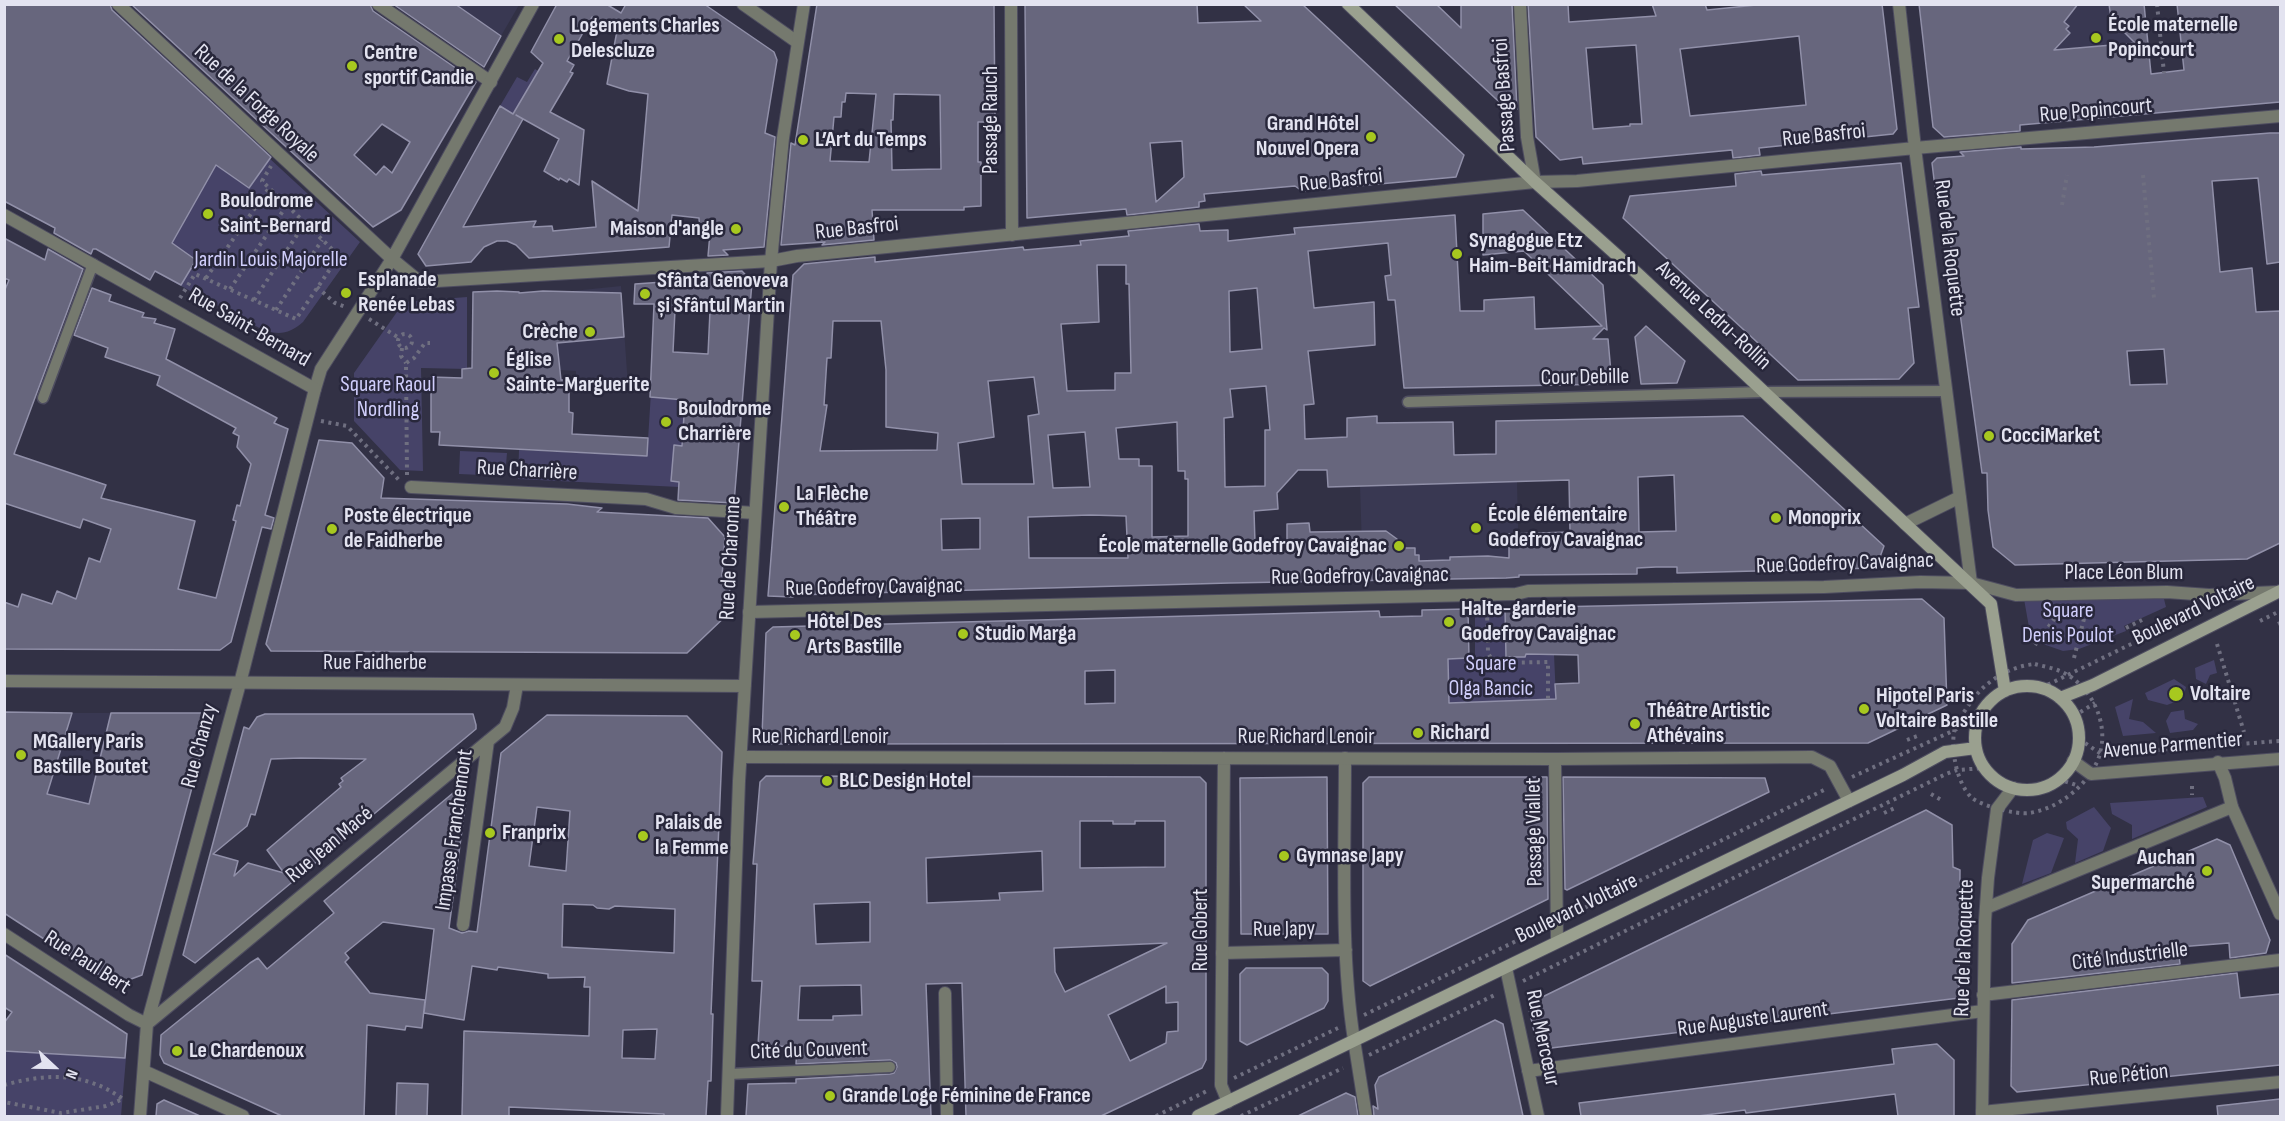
<!DOCTYPE html>
<meta charset="utf-8">
<style>
body{margin:0}
#map{position:relative;width:2285px;height:1121px;overflow:hidden;background:#323145;font-family:"Sofia Sans Condensed",sans-serif}
canvas{display:block}
.frame{position:absolute;inset:0;border:6px solid #e3e3f0;pointer-events:none}
.north{position:absolute;left:24px;top:1037px;width:60px;height:60px;-webkit-text-stroke:4px #28273b;paint-order:stroke;rotate:112deg;font-size:16px;font-weight:700;line-height:24px;text-align:center;color:#e3e3f0}
.north::after{content:'';display:block;margin:auto;width:21px;height:27px;background:#e3e3f0;clip-path:polygon(50% 0,100% 100%,50% 72%,0 100%)}
</style>
<div id="map">
<canvas width="2285" height="1121"></canvas>
<div class="frame"></div>
<div class="north">N</div>
</div>
<script>
const context = document.querySelector('canvas').getContext('2d');
context.lineJoin = 'round';
function fillPath(path, color) {
  context.fillStyle = color;
  context.fill(path, 'evenodd');
}
function trace(path, color, width, dash) {
  context.strokeStyle = color;
  context.lineWidth = width;
  context.lineCap = dash ? 'butt' : 'round';
  context.setLineDash(dash || []);
  context.stroke(path);
}
function label(font, color, halo, rows, align = 'center') {
  context.font = font + ' "Sofia Sans Condensed",sans-serif';
  context.lineWidth = 5;
  context.setLineDash([]);
  context.textBaseline = 'middle';
  context.strokeStyle = halo;
  context.fillStyle = color;
  for (const [text, x, y, turn = 0] of rows) {
    context.save();
    context.translate(x, y);
    context.rotate((+turn || 0) * Math.PI / 180);
    context.textAlign = isNaN(turn) ? turn : align;
    if (halo) context.strokeText(text, 0, 0);
    context.fillText(text, 0, 0);
    context.restore();
  }
}
const built = new Path2D(`
 M2053,4L2143,5L2154,113L2050,76Z
 M455,5H519L501,36Z
 M621,286L628,386L576,384V371L560,370L553,293Z
 M1517,481L1519,577L1363,579L1360,486Z
 M51,713H147L115,844L18,815Z`);
const green = new Path2D(`
 M535,69L538,71L513,114L500,106L517,77L527,82Z
 M242,133L360,242L303,322C290,333 282,335 265,331L155,272L213,166Z
 M467,297V369L421,368L423,471L400,470L354,421V373L404,302Z
 M651,392L685,394L679,487L518,479L519,450L647,456Z
 M460,451L507,453L505,476L459,474Z
 M2163,595L2166,607L2124,626L2126,631L2079,649L2063,651L2040,643L2030,633L2024,599Z
 M1505,608L1526,655L1554,654L1556,699L1449,703L1448,659L1475,658V609Z
 M2214,660L2217,673L2210,675L2206,684L2196,679L2195,668Z
 M2174,679L2186,687L2183,699L2167,705L2148,700L2145,693Z
 M2133,699L2129,719L2143,722L2156,733L2123,736L2115,707Z
 M2184,710L2185,719L2198,724L2193,730L2170,733L2166,721L2171,712Z
 M2203,797L2207,807L2132,839V825L2112,814L2110,803Z
 M2094,807L2111,828L2103,851L2075,863L2078,839L2067,829L2066,822Z
 M2047,833L2064,838L2051,873L2022,884L2033,840Z
 M4,1051L126,1058L121,1116H5Z`);
const building = new Path2D(`
 M4,4H110L112,10L271,157L249,188L216,165L172,243L196,260L181,285L155,271L150,280L96,249H93L91,254L54,233L55,228L4,201Z
 M131,4H370L373,11L476,82L401,210L373,227ZM382,124L410,142L392,173L384,166L376,175L354,155Z
 M393,4H455L501,36L484,67Z
 M557,4H606L621,13L626,4H704L774,52L777,60L765,133L775,137L764,247L723,250L728,255L708,256L710,233H700L699,218L672,215L669,247L529,258L516,245L507,241H497L484,247L471,262L426,266L418,254L500,106L513,114L543,63L531,52ZM592,17L617,31L607,84L629,91L648,94L638,211L592,181L596,227L553,231L552,226L533,227L536,221L463,227L523,119L516,115L559,139L544,171L559,180L560,178L567,182L569,179L579,185L584,130L550,112L573,73L570,72L574,65L567,61Z
 M817,4H994L995,122H978V162H981V206L964,207V210H872L874,240L822,245L825,242L781,245L791,143L795,145ZM846,93L876,94L869,162L830,161L834,117H841L842,102H845ZM894,94L940,95L941,169L892,170L891,120H893Z
 M1025,4H1197L1198,23L1261,21L1243,4H1302L1464,155L1456,177L1302,191L1295,186L1204,194L1205,201L1199,202V207L1127,215L1126,209L1027,218ZM1182,141L1184,177L1156,202L1150,143Z
 M1394,4H1436L1461,28V4H1512L1517,109L1510,112Z
 M1528,4H1568L1569,22L1656,16L1652,4H1705L1707,10L1766,4H1882L1897,129L1893,134L1759,148L1760,155L1733,158L1732,150L1583,164L1582,157L1560,160L1536,137ZM1799,36L1806,105L1690,116L1680,49ZM1636,45L1642,124H1630V126L1593,129L1586,48Z
 M1919,4H2078L2064,22L2069,26L2066,29L2070,33L2054,50L2135,43L2111,19L2109,4H2144L2151,74L2184,70L2177,4H2280V102L2020,125V131L1944,137L1933,127Z
 M2270,133H2280V262L2267,264L2258,178L2212,181L2220,272L2252,268L2256,312L2280,311V543L2247,559L2015,565L1993,547L1988,510L1987,473H1982L1945,204H1937L1932,163L1937,158L1964,156L1960,152L2021,147V149L2094,147ZM2164,349L2167,384L2130,385L2127,351Z
 M1901,163L1919,307L1908,308L1914,363L1899,379L1798,380L1623,218L1630,196L1736,186L1735,174L1761,171L1762,175Z
 M1523,210L1603,285L1607,330L1604,328L1593,339H1608L1612,384L1404,388L1395,300H1388L1385,276L1391,275L1388,243L1308,251L1314,308L1374,302L1375,345L1308,351L1314,404L1304,405L1305,439L1347,437V418L1377,416V423L1453,422L1454,455L1496,454V421L1743,416L1884,546L1876,568L1677,573V567H1656L1637,568V574L1519,575V577L1506,578L1230,583L793,595V597L768,596L793,275L804,264L875,257V262L1023,247L1024,250L1081,245L1080,241L1129,236L1128,231L1199,224L1200,231L1228,230V241L1295,234L1294,228L1455,215L1460,311H1484V300L1534,297L1535,329L1602,326L1524,251L1483,255V214ZM1097,265H1126V284H1129L1131,373H1115V390L1067,391L1061,324L1099,322ZM1257,288L1262,349L1230,352L1229,291ZM833,321H881L886,370V427L938,433L937,450L820,451L827,405H824L827,358H831ZM1034,377L1039,414L1028,416L1034,484H962L958,443L994,437L988,381ZM1266,386L1270,430H1265V486L1225,487L1224,418L1233,417L1230,389ZM1177,422L1178,471H1185V479H1188V536L1152,537V466H1139V459H1119L1116,428ZM1085,432L1090,487L1053,488L1048,435ZM1298,470H1327L1328,487L1569,480L1570,532L1509,534V558L1488,556L1450,557V560L1419,561V555H1415V548H1398L1397,539L1386,531L1310,532L1309,523L1287,524V543H1255L1254,511L1278,509L1277,493ZM1674,475L1676,531L1639,532L1638,477ZM1090,515L1126,516L1128,558H1029L1028,517ZM980,518V549L942,550L941,519Z
 M4,238L45,260L48,249L83,269L14,454L106,485L101,498L195,521L178,589L216,598L236,521L233,520L237,505L240,506L251,464L237,447L239,436L233,433L236,428L157,385L160,376L105,357L108,348L74,335L92,288L111,295L109,301L144,313L142,317L156,319L154,323L175,329L166,359L277,418L274,423L288,429L265,515L274,518L271,529L262,527L231,642L220,650L4,649V602L18,607L22,594L52,604L57,591L76,599L89,558L100,562L111,529L83,519L80,528L4,503V292L9,280L4,278Z
 M742,271L752,282L734,503L678,500L679,482L671,481L674,445L682,446L685,400L650,397L654,304H634L635,284L706,279L707,273ZM675,310L710,311L708,354L673,352Z
 M497,291L519,292V293L543,291L621,293L624,337L557,343L561,380H569V412L573,413L572,434L648,438L647,456L439,445L440,432H431V377L462,378V369L472,368L473,292Z
 M1646,326L1685,361L1677,383L1641,384L1635,337Z
 M319,440L352,443L384,478L381,498L567,504L602,508L597,512L708,518L725,537L722,576H730L729,613L687,653L271,651L266,644Z
 M1922,599L1944,618L1947,705L1868,743L768,744L762,736L766,633L773,627L1379,611L1380,617L1422,616V610L1468,609L1469,658L1448,659L1449,703L1556,699L1555,684L1579,683L1578,655L1526,654L1525,657H1506L1505,608ZM1115,670V703L1085,704V671Z
 M4,712L72,713L47,794L89,804L111,713H205L210,720L142,975L115,985L4,913Z
 M265,714H473L476,725V729L195,963L183,955L244,727L249,729L257,717ZM301,758L366,759L341,778L343,781L339,784L341,787L267,850L284,873L248,863L234,876L238,861L213,854L247,826L251,814L255,815L271,759Z
 M547,715L687,716L722,752L711,1014H713L711,1081H708L706,1116H664V1114L509,1107V1116H462L464,1031L589,1036L590,987H584L585,977L548,978V974L498,967L497,970L472,966L464,1020L424,1013L434,929L383,922L345,953L349,958L345,962L370,993L425,1000L422,1028L406,1026L405,1030L367,1025L364,1116H282L164,1063L160,1055L161,1035L250,963L258,958L267,969L334,913L324,901L453,793L466,800L449,928L462,933L469,931L477,932L501,753ZM537,807L570,811L566,871L529,866ZM563,904L593,905L597,908L609,909L615,906L675,909L674,953L562,947ZM657,1029L655,1059L622,1058L623,1030Z
 M766,776L1200,777L1206,783V1060L1202,1068L1101,1116H966L962,983L926,984L931,1116H746L748,1084L796,1083V1079L890,1074L894,1073L897,1067L896,1063L890,1060L796,1064L797,1047L758,1045L762,981H752L757,864H753L760,782ZM1080,821H1113V824H1135V821H1165V867L1080,868ZM1042,851L1043,891L999,893L1000,900L927,903L926,858ZM870,902V942L816,944L814,904ZM1167,943L1065,992L1055,972L1054,948ZM861,985L862,1015L833,1016V1020H798L800,986ZM1166,986V1003L1178,1002V1031L1167,1032L1166,1043L1130,1061L1108,1015Z
 M1327,777L1328,934H1241L1240,778Z
 M1369,777H1547L1548,899L1370,986L1363,981V783Z
 M1563,777L1765,778L1769,792L1567,890L1565,889Z
 M1926,810L1952,825L1953,867L1960,870L1959,998L1543,1049L1537,1045L1529,1009L1532,1002Z
 M2217,839L2230,845L2270,940L2266,953L2230,958L2229,943L2178,947L2180,964L2012,983V944L2028,920Z
 M4,954L127,1034L125,1058L4,1051V1023L12,1012L4,1007Z
 M1246,968H1322L1328,974V1001L1324,1008L1247,1045L1240,1041V974Z
 M2237,973L2240,998L2280,994V1065L2017,1092L2011,1086L2012,1000Z
 M1495,1020L1503,1024L1523,1116H1374L1373,1106L1378,1109L1375,1085L1379,1077Z
 M1937,1044L1954,1060V1116H1898L1895,1094L1746,1113L1745,1110L1698,1116H1581L1579,1103L1894,1064L1892,1049Z
 M397,1083L428,1084L427,1116H396Z
 M1346,1093L1355,1097L1358,1116H1298Z
 M2280,1099V1116H2218L2217,1106Z
 M164,1100L200,1116H156L157,1104Z`);
const path = new Path2D(`
 M2157,4L2164,73
 M2143,175L2154,298
 M2062,205L2067,175
 M206,278L269,188
 M317,287L335,303L346,307
 M230,289L287,205
 M180,298L195,274L296,319L339,256L262,181L271,166
 M254,300L305,223
 M276,310L322,240
 M369,319L399,338
 M398 341a7 7 0 1 1 14 0a7 7 0 1 1-14 0Z
 M402,348L401,356L406,363
 M321,421L347,426L399,480
 M407,475L406,363L414,358L425,343H430
 M1487,610L1488,653L1494,663L1548,662V700
 M2260,621L2280,611
 M2278,624L2280,623
 M2126,628L2144,619
 M2217,644L2244,732
 M2035,645L2055,618V608
 M2074,658L2087,607
 M2035,664C2045,667 2056,668 2066,674C2096,691 2112,732 2096,764C2084,788 2057,809 2029,813C2017,815 1982,806 1972,798C1963,790 1957,773 1955,761C1953,751 1952,735 1956,725C1960,717 1966,709 1971,702C1984,682 2010,666 2035,664Z
 M2041,688L2201,610
 M2074,716L2095,703
 M2079,739L2101,754L2280,741
 M1907,740L1920,735
 M1852,777L1979,719
 M2058,779L2079,786
 M2192,786V795
 M1931,794L1943,801
 M1884,813L1897,807
 M1572,914L1826,789
 M1523,981L1946,774L1957,770L1985,768
 M1364,1015L1543,928
 M1369,1055L1497,994
 M1234,1078L1338,1028
 M4,1085C48,1073 85,1072 123,1099L106,1106L61,1113L4,1102
 M1156,1116L1209,1090
 M1241,1116L1343,1068`);
const service = new Path2D(`
 M43,398L93,264
 M1408,402L1763,392L1946,391
 M729,1074L890,1067`);
const pedestrian = new Path2D(`
 M378,4L491,82
 M1520,4L1527,137L1535,182
 M315,389L321,369L392,259
 M1971,583L2016,595L2167,592L2209,595L2277,592
 M1345,758C1345,850 1340,951 1354,1040
 M1555,759L1557,941
 M1986,908L2232,807
 M1222,953L1346,950
 M1983,995L2280,960`);
const minor = new Path2D(`
 M118,4L392,259L420,282L771,261L797,256L1535,182L1577,181L1915,148L2280,116
 M743,4L797,42
 M1011,4L1012,235
 M4,215L315,389L240,683L147,1024L140,1116
 M392,259L533,4
 M411,487L646,499L676,508L755,513
 M1905,524L1960,497
 M749,612L1516,594L1528,591L1824,587L1920,582L1971,583L1915,148L1899,4
 M741,757L1555,759L1812,757L1830,766L1849,801
 M1224,758L1221,1085L1228,1102
 M2218,762L2225,778L2232,807L2280,914
 M463,925L488,741
 M4,934L129,1015L147,1024
 M1506,968L1538,1116
 M945,993L947,1116
 M147,1024L505,727L513,708L517,685
 M1354,1040L1366,1116
 M144,1071L243,1116
 M1528,1071L1983,1011
 M1982,1112L2280,1082`);
const tertiary = new Path2D(`
 M4,681L745,686
 M2073,761L2091,774L2280,759
 M727,1116L739,781L771,261L783,138L804,4
 M1982,1116L1985,921L1988,878L1997,809L2013,788`);
const secondary = new Path2D(`
 M1348,4L1535,182L1639,275L1991,604L2005,691
 M1975 738a52 52 0 1 1 104 0a52 52 0 1 1-104 0Z
 M2060,698L2093,685L2280,591
 M1198,1116L1903,775L1945,752L1976,748`);
const markers = [
 [2096,38,6,"#a7c81f"],
 [559,39,6,"#a7c81f"],
 [352,66,6,"#a7c81f"],
 [1371,137,6,"#a7c81f"],
 [803,140,6,"#a7c81f"],
 [208,214,6,"#a7c81f"],
 [736,229,6,"#a7c81f"],
 [1457,254,6,"#a7c81f"],
 [346,293,6,"#a7c81f"],
 [645,294,6,"#a7c81f"],
 [590,332,6,"#a7c81f"],
 [494,373,6,"#a7c81f"],
 [666,422,6,"#a7c81f"],
 [1989,436,6,"#a7c81f"],
 [784,507,6,"#a7c81f"],
 [1776,518,6,"#a7c81f"],
 [1476,528,6,"#a7c81f"],
 [332,529,6,"#a7c81f"],
 [1399,546,6,"#a7c81f"],
 [1449,622,6,"#a7c81f"],
 [963,634,6,"#a7c81f"],
 [795,635,6,"#a7c81f"],
 [2176,694,8,"#a7c81f"],
 [1864,709,6,"#a7c81f"],
 [1635,724,6,"#a7c81f"],
 [1418,733,6,"#a7c81f"],
 [21,755,6,"#a7c81f"],
 [827,781,6,"#a7c81f"],
 [490,833,6,"#a7c81f"],
 [643,836,6,"#a7c81f"],
 [1284,856,6,"#a7c81f"],
 [2207,871,6,"#a7c81f"],
 [177,1051,6,"#a7c81f"],
 [830,1096,6,"#a7c81f"]
];
const poiNames = [
 ["École maternelle",2108,25],
 ["Popincourt",2108,50],
 ["Logements Charles",571,26],
 ["Delescluze",571,51],
 ["Centre",364,53],
 ["sportif Candie",364,78],
 ["Grand Hôtel",1359,124,"right"],
 ["Nouvel Opera",1359,149,"right"],
 ["L’Art du Temps",815,140],
 ["Boulodrome",220,201],
 ["Saint-Bernard",220,226],
 ["Maison d'angle",724,229,"right"],
 ["Synagogue Etz",1469,241],
 ["Haim-Beit Hamidrach",1469,266],
 ["Esplanade",358,280],
 ["Renée Lebas",358,305],
 ["Sfânta Genoveva",657,281],
 ["și Sfântul Martin",657,306],
 ["Crèche",578,332,"right"],
 ["Église",506,360],
 ["Sainte-Marguerite",506,385],
 ["Boulodrome",678,409],
 ["Charrière",678,434],
 ["CocciMarket",2001,436],
 ["La Flèche",796,494],
 ["Théâtre",796,519],
 ["École élémentaire",1488,515],
 ["Godefroy Cavaignac",1488,540],
 ["Poste électrique",344,516],
 ["de Faidherbe",344,541],
 ["Monoprix",1788,518],
 ["École maternelle Godefroy Cavaignac",1387,546,"right"],
 ["Halte-garderie",1461,609],
 ["Godefroy Cavaignac",1461,634],
 ["Hôtel Des",807,622],
 ["Arts Bastille",807,647],
 ["Studio Marga",975,634],
 ["Voltaire",2190,694],
 ["Hipotel Paris",1876,696],
 ["Voltaire Bastille",1876,721],
 ["Théâtre Artistic",1647,711],
 ["Athévains",1647,736],
 ["Richard",1430,733],
 ["MGallery Paris",33,742],
 ["Bastille Boutet",33,767],
 ["BLC Design Hotel",839,781],
 ["Palais de",655,823],
 ["la Femme",655,848],
 ["Franprix",502,833],
 ["Gymnase Japy",1296,856],
 ["Auchan",2195,858,"right"],
 ["Supermarché",2195,883,"right"],
 ["Le Chardenoux",189,1051],
 ["Grande Loge Féminine de France",842,1096]
];
const streetNames = [
 ["Passage Basfroi",1505,95,-94],
 ["Rue de la Forge Royale",256,104,43],
 ["Rue Popincourt",2096,111,-5],
 ["Passage Rauch",991,120,-90],
 ["Rue Basfroi",1824,136,-6],
 ["Rue Basfroi",1341,181,-6],
 ["Rue Basfroi",857,229,-6],
 ["Rue de la Roquette",1949,248,83],
 ["Avenue Ledru-Rollin",1713,316,43],
 ["Rue Saint-Bernard",249,328,30],
 ["Cour Debille",1585,378,-1],
 ["Rue Charrière",527,471,3],
 ["Rue de Charonne",731,558,-87],
 ["Rue Godefroy Cavaignac",1845,564,-2],
 ["Place Léon Blum",2124,573],
 ["Rue Godefroy Cavaignac",1360,577,-1],
 ["Rue Godefroy Cavaignac",874,588,-1],
 ["Boulevard Voltaire",2194,611,-26],
 ["Rue Faidherbe",375,663],
 ["Rue Richard Lenoir",820,737],
 ["Rue Richard Lenoir",1306,737],
 ["Rue Chanzy",200,746,-75],
 ["Avenue Parmentier",2173,746,-5],
 ["Impasse Franchemont",455,830,-82],
 ["Passage Viallet",1535,832,-91],
 ["Rue Jean Macé",330,845,-40],
 ["Boulevard Voltaire",1577,909,-26],
 ["Rue Gobert",1201,930,-90],
 ["Rue Japy",1284,930,-1],
 ["Rue de la Roquette",1965,948,-88],
 ["Cité Industrielle",2130,957,-7],
 ["Rue Paul Bert",87,963,33],
 ["Rue Auguste Laurent",1753,1020,-8],
 ["Rue Mercœur",1542,1038,78],
 ["Cité du Couvent",809,1051,-2],
 ["Rue Pétion",2129,1076,-6]
];
const parkNames = [
 ["Jardin Louis Majorelle",271,260],
 ["Square Raoul",388,385],
 ["Nordling",388,410],
 ["Square",2068,611],
 ["Denis Poulot",2068,636],
 ["Square",1491,664],
 ["Olga Bancic",1491,689]
];
fillPath(built, '#393852');
fillPath(green, '#464368');
fillPath(building, '#67667d');
trace(building, '#9190a9', 1.5);
trace(service, '#4e4d60', 13);
trace(pedestrian, '#4e4d60', 14);
trace(minor, '#4e4d60', 14);
trace(tertiary, '#4e4d60', 14);
trace(secondary, '#4e4d60', 14);
trace(path, '#6f6f80', 4, [3, 4.5]);
trace(service, '#75796e', 10);
trace(pedestrian, '#75796e', 12);
trace(minor, '#75796e', 12);
trace(tertiary, '#75796e', 12);
trace(secondary, '#9aa08f', 12);
for (const [x, y, r, color] of markers) {
  const dot = new Path2D();
  dot.arc(x, y, r, 0, 2 * Math.PI);
  context.fillStyle = color;
  context.fill(dot);
  trace(dot, '#28273b', 2);
}
label('bold 22px', '#e3e3f0', '#28273b', poiNames, 'left');
label('22px', '#e3e3f0', '#28273b', streetNames);
label('22px', '#d0cefb', '#28273b', parkNames);
</script>
